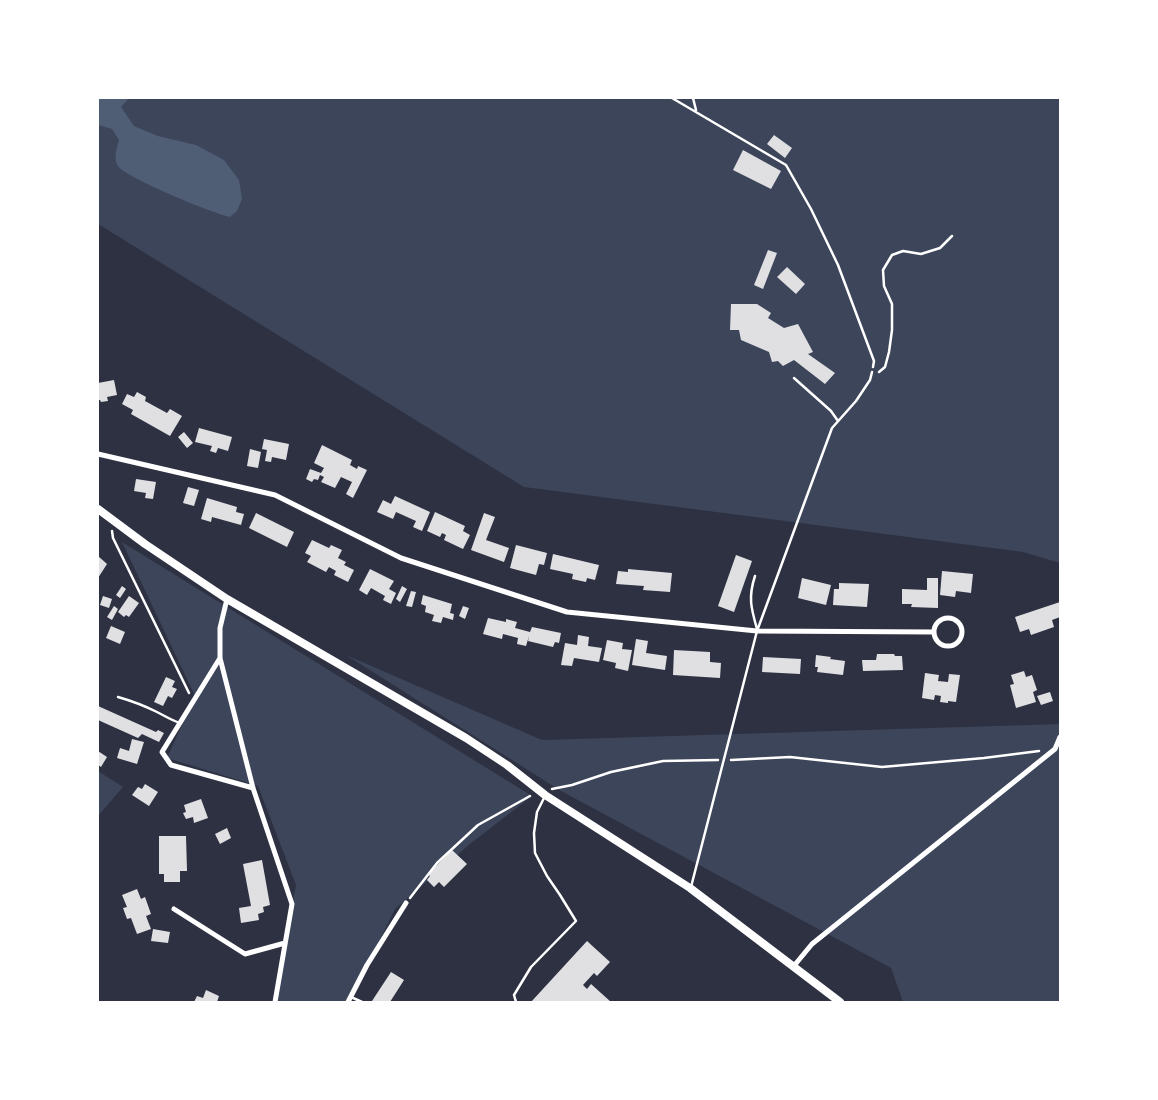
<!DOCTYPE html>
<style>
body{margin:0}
#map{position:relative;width:1158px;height:1100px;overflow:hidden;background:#2d3142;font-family:Literata,serif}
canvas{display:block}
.frame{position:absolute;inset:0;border:99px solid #fff;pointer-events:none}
</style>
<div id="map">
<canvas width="1158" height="1100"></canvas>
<div class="frame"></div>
</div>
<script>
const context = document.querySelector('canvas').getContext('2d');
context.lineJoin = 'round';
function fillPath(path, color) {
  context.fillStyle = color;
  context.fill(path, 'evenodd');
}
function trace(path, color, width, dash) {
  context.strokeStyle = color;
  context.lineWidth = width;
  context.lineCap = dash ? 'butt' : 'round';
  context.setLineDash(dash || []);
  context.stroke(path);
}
const green = new Path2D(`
 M98,98H1060V563L1023,552L524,487L98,224Z
 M122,542L532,796L470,844L395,909L350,1002H273L296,885L258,786L167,758L195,696Z
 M346,655L542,740L1060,724V1002H903L891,968L561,791Z
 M98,771L123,787L98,816Z`);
const water = new Path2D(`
 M98,98H129L121,107L134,126L158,136L196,145L224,160L239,180L242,199L237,211L230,217C214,214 124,177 118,166C113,158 117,148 119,140L112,129L98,125Z`);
const building = new Path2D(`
 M774,135L792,148L785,158L767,144Z
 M743,150L781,171L771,189L733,170Z
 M768,250L777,253L763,289L754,285Z
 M787,267L805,284L796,294L777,277Z
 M731,304H757L771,313L768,318L784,328L798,324L813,352L808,354L835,373L825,384L794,360L783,366L778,361L772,362L769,352L741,340L739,330H730Z
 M114,380L117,395L107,397L108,401L101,402L100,400H98V383Z
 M137,392L146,397L145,401L167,413L170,409L182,416L170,436L131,414L133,410L122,404L127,394L134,397Z
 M199,428L232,437L228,451L218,448L216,453L210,451L212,446L195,442Z
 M184,432L193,443L187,448L178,437Z
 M264,439L289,444L286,460L272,457L271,462L265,461L267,450L262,449Z
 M322,445L352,460L350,465L357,469L358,466L367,470L353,498L346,494L352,482L341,477L335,488L321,482L324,477L320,475L318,480L314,479L312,482L306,479L310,469L321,473L324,468L314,463Z
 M250,449L261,452L258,468L247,466Z
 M136,479L156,482L153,499L145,498L146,493L134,491Z
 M188,487L199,490L194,506L183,503Z
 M395,496L430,512L422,531L413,527L416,521L396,512L393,519L377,512L383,500L391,504Z
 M207,498L237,507L236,512L244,514L241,525L212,517L211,522L201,519Z
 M435,512L465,526L463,531L470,535L463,549L444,540L446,535L442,533L440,537L427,531Z
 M256,513L294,532L287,547L249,528Z
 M484,513L495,517L486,540L509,548L504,562L471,550Z
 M312,540L329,548L331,545L342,550L338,558L346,562L344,565L354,570L348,582L334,575L336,571L329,567L326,572L307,562L311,556L305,553Z
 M516,545L547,553L544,565L539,564L536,575L510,568Z
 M553,554L599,565L595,580L587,578L586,582L572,579L573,574L550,569Z
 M736,555L752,561L734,612L718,606Z
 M98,556L107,564L98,578Z
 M370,569L394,581L389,589L396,593L391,604L383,600L385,596L371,588L367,595L359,590Z
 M628,569L672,573L670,592L643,590L644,586L616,584L618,571L628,572Z
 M942,571L973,574L971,593L956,591L955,597L940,595Z
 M802,578L831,585L826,605L798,598Z
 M927,578H938V608L911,607L912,604H902V589L927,590Z
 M839,583L869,584L867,607L833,605L834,589H839Z
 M122,586L126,589L120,598L116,595Z
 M402,586L407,589L400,602L396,599Z
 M411,591L416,592L412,607L406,606Z
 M423,595L452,604L450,613L454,614L453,620L443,617L441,623L432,621L434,615L425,612L426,606L421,604Z
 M103,596L112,599L109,608L100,605Z
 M129,596L139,603L129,617L126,615L124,617L118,612Z
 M1060,602V617L1052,620L1054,627L1031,635L1029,629L1020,632L1015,617Z
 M114,606L118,609L112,620L107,617Z
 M463,606L469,608L465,619L459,616Z
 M488,618L506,622V619L517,622L515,628L530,632L532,627L561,633L559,643L555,642L553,647L528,641L529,636L526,646L517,644L518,638L503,634L502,639L483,634Z
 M111,626L125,632L120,644L106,638Z
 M578,635L589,637L588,646L602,648L599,662L574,658L572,666L561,665L565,643L577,645Z
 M636,639L648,641L646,653L667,656L665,670L632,665Z
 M607,640L623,643L622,649L632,650L628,671L615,668L616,663L603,660Z
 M674,650L710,652V662L721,663L720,678L673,675Z
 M877,654H894L895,656H902L903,670L863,671L862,660H876Z
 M816,655L831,657L830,659L845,661L843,675L817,672L818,667H815Z
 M763,657L801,659L800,674L762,672Z
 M1024,671L1026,677L1032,675L1037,690L1033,692L1036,702L1016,708L1010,685L1014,684L1011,675Z
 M925,673L939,675L938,681L948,682L949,674L960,675L956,702L948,701V703L940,702L941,696L935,695L934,700L922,698Z
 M166,677L175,681L172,687L177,689L172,698L168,696L163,706L154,702Z
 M1050,692L1053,701L1041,705L1037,696Z
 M98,706L156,732L158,730L164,733L159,742L142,734L138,738L98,720Z
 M132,739L144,742L137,764L117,758L120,748L129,751Z
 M98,751L107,757L101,767L98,765Z
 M145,784L158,792L149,806L132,795L138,787L142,789Z
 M201,799L208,818L194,823L193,817L186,819L183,813L186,812L184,805Z
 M227,828L231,838L220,844L215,834Z
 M159,836H186L187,871H180V882H164V874H159Z
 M452,850L467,864L444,887L439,882L434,887L427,880L430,876L428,874Z
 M262,860L270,905L263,907L264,912L258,914L259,920L241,923L239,908L251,906L243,864Z
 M137,889L141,899L145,897L151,914L146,916L151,929L137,934L131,918L127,919L123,908L127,907L122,895Z
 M153,929L170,932L168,943L151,941Z
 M587,941L610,962L597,976L594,973L583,985L587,989L591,984L611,1002H531Z
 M391,972L404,980L390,1002H375L372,1001Z
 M206,990L219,996L217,1002H194L197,996L203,998Z`);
const path = new Path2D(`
 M672,98L786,165L811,209L838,265L874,361L873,367
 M693,98L696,110
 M879,372L885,367L889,352L892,330V304L884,286L883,270L892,255L903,251L921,254L940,248L952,236
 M112,531L113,538L189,693
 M731,760L790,757L882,767L984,758L1039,751
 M552,789L572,785L611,772L663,761L718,760
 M410,898L437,863L478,825L530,796`);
const service = new Path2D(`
 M794,378L831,411L838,421
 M755,576C748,597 751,608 757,629
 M118,697C132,701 145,706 157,712C165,716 171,720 180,723
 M691,887L757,631L832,428L856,401L870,380L872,372
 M351,997L362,1002
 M516,1002L514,995L531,967L576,921L560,895L547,876L535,853L534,833L537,812L545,796`);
const minor = new Path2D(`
 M98,454L275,495L401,558L567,612L757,631L934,632
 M227,599L220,628V658L253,788L292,904L275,1002
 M934 632a14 14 0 1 1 28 0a14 14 0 1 1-28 0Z
 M220,658L162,752L171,765L253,788
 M174,909L245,954L285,943
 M793,967L812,944L1055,749L1060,737
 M348,1002L367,965L406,903`);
const primary = new Path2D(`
 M98,509L145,544L227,599L466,738L507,765L545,795L690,888L840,1002`);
fillPath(green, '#3c4559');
fillPath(water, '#4f5d75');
fillPath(building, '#e0e0e3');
trace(path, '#fff', 2.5);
trace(service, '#fff', 2.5);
trace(minor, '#fff', 5);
trace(primary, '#fff', 8);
</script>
